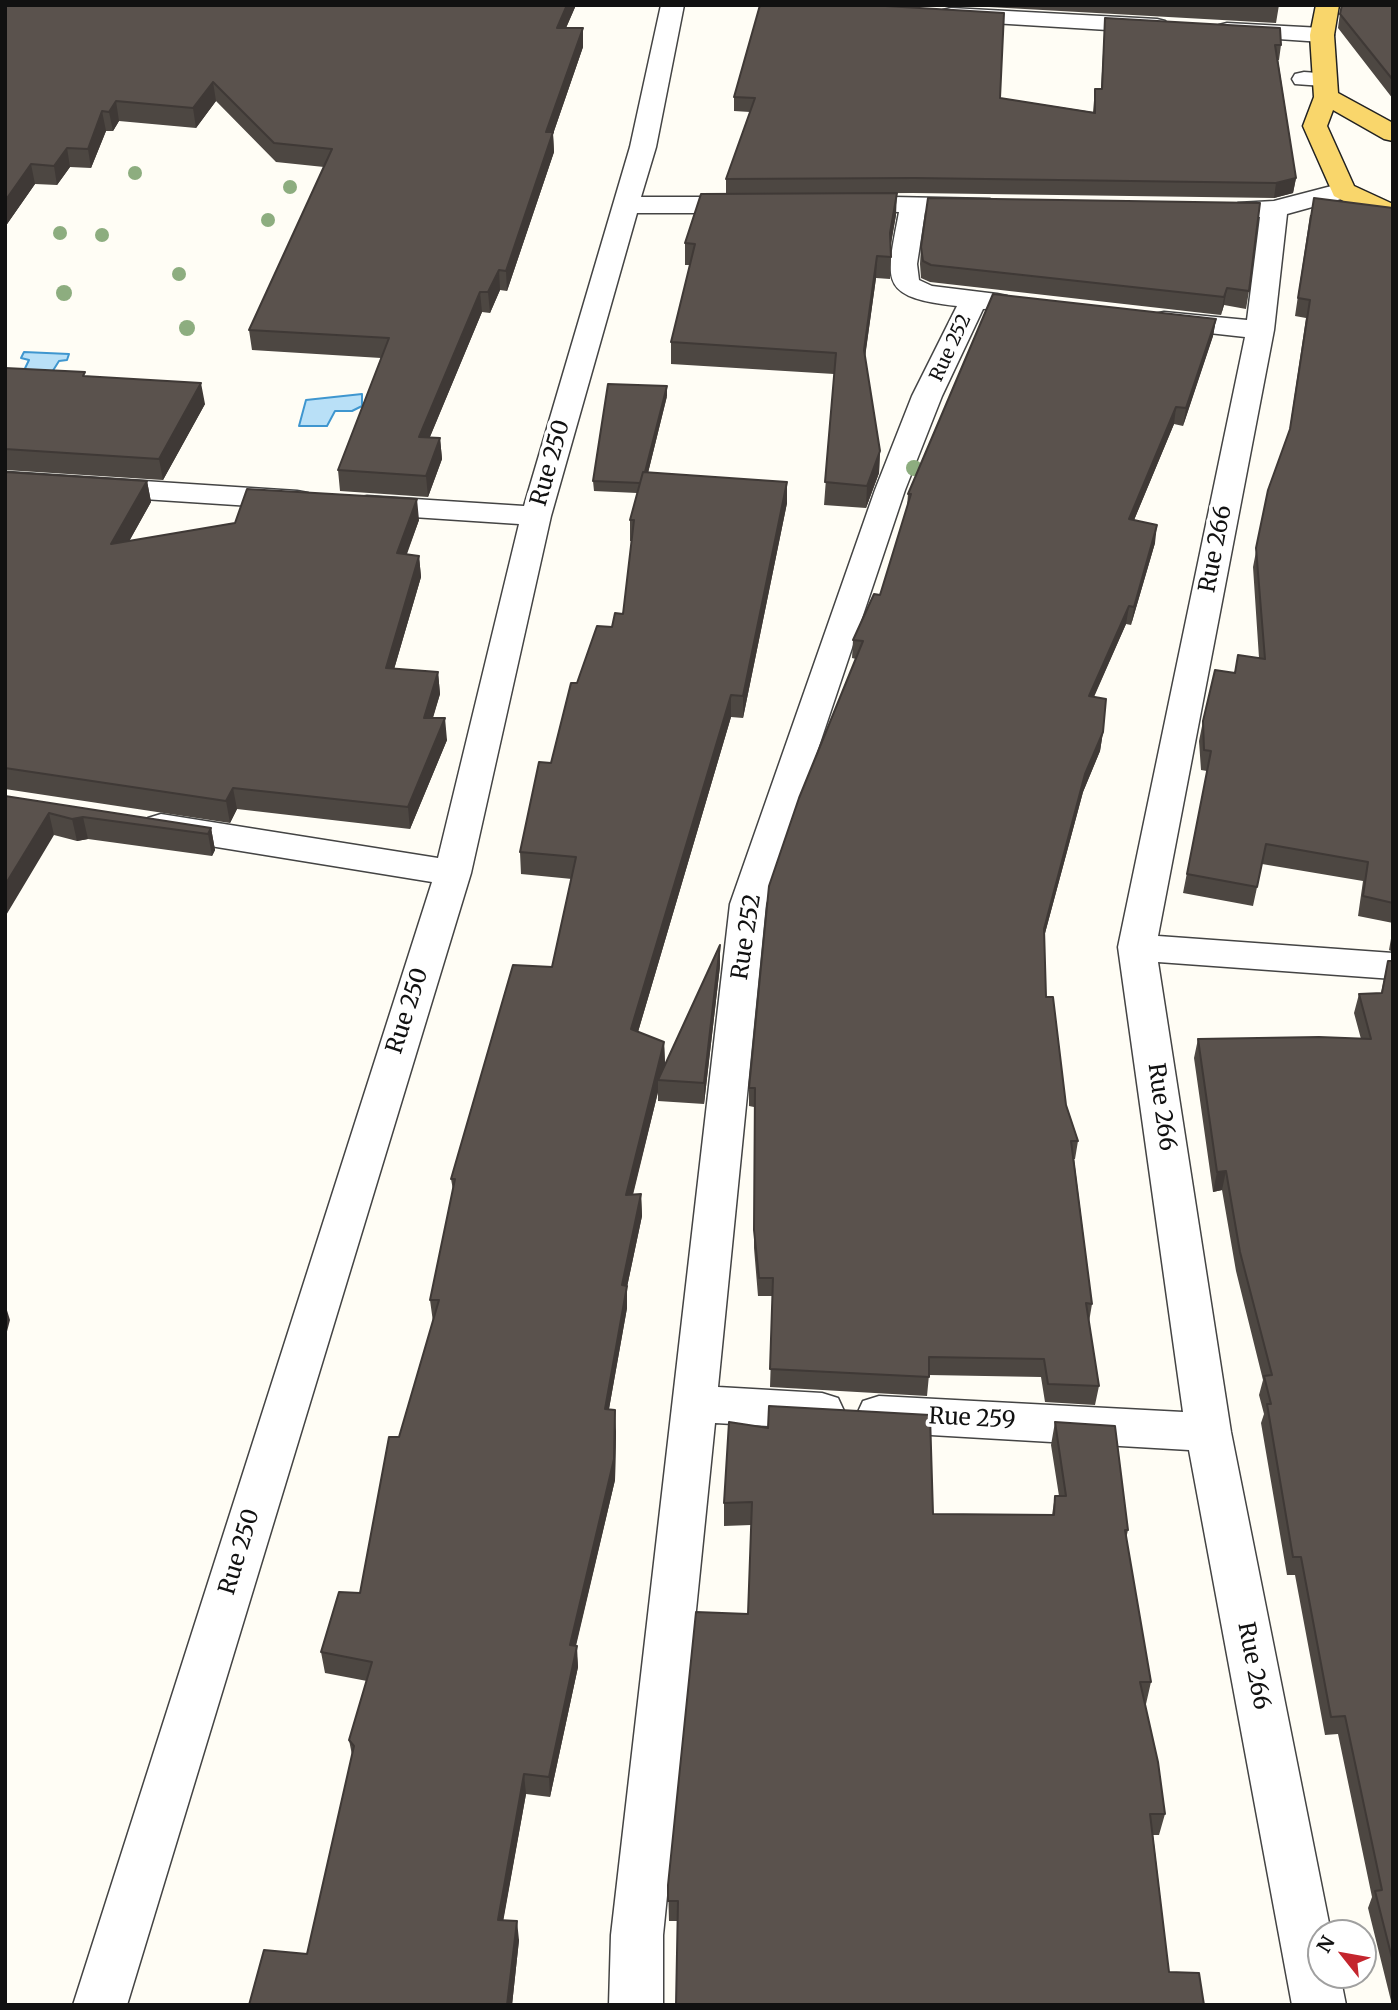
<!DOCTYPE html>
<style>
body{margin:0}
#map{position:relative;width:1398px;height:2010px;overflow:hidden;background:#fffdf5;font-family:Merriweather,serif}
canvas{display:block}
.frame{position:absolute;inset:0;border:7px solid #111;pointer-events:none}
.north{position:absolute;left:1307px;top:1919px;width:70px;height:70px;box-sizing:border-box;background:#fff;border:2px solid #a0a0a0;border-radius:50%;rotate:301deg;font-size:19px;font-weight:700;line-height:28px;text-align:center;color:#111}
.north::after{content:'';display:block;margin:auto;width:24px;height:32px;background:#c4262e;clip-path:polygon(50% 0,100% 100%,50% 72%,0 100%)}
</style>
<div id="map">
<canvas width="1398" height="2010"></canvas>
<div class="frame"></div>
<div class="north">N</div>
</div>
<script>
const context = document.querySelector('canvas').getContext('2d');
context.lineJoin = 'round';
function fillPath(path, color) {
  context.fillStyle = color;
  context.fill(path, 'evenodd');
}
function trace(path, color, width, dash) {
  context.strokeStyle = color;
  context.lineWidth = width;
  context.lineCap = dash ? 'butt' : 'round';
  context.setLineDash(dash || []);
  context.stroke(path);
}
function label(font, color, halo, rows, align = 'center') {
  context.font = font + ' Merriweather,serif';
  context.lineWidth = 7;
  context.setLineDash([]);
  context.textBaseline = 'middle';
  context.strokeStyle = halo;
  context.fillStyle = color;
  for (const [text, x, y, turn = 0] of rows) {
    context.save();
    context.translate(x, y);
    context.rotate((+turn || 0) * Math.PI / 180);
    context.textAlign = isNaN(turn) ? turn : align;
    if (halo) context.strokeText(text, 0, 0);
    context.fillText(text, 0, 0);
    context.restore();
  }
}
const water = new Path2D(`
 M24,352L69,354L67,360L59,361L42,388L16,387L29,360L21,358Z
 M362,394V406L352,411H335L327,426H299L306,400Z`);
const minor = new Path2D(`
 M661,5H684L656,147L641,197H750L759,199L763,205L759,211L750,213H637L551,516L471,873L127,2005H73L432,882L161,838L148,834L143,826L148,818L161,814L438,858L519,524L367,514L356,512L352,505L356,498L367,496L524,506L630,147Z
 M951,8L1157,19L1165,21L1169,26L1165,31L1157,33L943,20L939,15L943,10Z
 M1227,23L1322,28L1330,30L1334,35L1330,40L1322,42L1219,35L1215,30L1219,25Z
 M1304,72L1332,74L1335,79L1332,84L1323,86L1295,84L1292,79L1295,74Z
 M1343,183L1352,186L1356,191L1352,196L1287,214L1274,330L1158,936L1393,953V979L1158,962L1231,1432L1331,1933H1321V1975H1340L1346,2005H1292L1189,1450L879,1432L863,1427L857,1414L863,1401L879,1396L1183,1412L1118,947L1245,337L1164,328L1154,326L1150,320L1154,314L1164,312L1247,320L1260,217L1238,215L1234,209L1238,203L1274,201Z
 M845,196L990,199L994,205L990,211L925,212L917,264L919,280L932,286L997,294L1007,296L1011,302L1007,308L983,309L942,396L905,490L766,904L718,1387L822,1393L838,1398L844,1411L838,1424L822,1429L715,1423L663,1935V2005H609L611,1935L730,904L875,490L912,396L957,306C878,297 886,282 899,212L836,210L832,204L836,198Z
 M5,472L297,491L308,493L312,500L308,507L297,509L5,490Z`);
const major = new Path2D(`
 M1316,5H1339L1334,35L1338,93L1393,123V141L1384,139L1333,110L1327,126L1354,186L1393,204V220L1374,217L1334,196L1303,126L1314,97L1310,35Z`);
const trees = [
 [135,173,7],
 [290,187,7],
 [268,220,7],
 [60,233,7],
 [102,235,7],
 [179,274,7],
 [64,293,8],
 [187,328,8],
 [914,468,8]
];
const wall = new Path2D(`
 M5,5H576L566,28H583V47L553,134L554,152L507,291L500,290L490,313L482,312L430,437L440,438L442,459L428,497L340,491L338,470L381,358L252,350L249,330L324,167L276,162L216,101L196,128L119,121L113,131H106L91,168L70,167L57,185L35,184L5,227Z
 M953,5H1279L1276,23Z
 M1341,5H1393V99L1338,28Z
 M1105,18L1281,45L1279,60H1278L1296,178L1293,193L1274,198L913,193L726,194V179L750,112L734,111V97L1000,98L1093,112L1095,89H1101Z
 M1393,208V923L1358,916L1363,881L1262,864L1253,906L1183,893L1207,771L1201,770L1199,741L1203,721L1235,673L1259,658L1253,567L1268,490L1289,433L1306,318L1295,316L1310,215Z
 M896,215L891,244V257L890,279L876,278L865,356L880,451L879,473L866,508L824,505L834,374L671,364V342L690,265H685V243Z
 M921,247L1249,291L1246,309L1224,305L1221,315L930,282L921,278L920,264Z
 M1216,319L1213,336L1183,426L1174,424L1134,520L1155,543L1131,625L1126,624L1094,697L1103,732L1100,751L1083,792L1044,937L1046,997L1066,1105L1078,1141L1075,1159H1074L1092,1304L1089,1322L1099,1386L1095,1405L1045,1402L1041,1377L929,1375L927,1396L770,1387L773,1296H758L754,1248V1107L749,1106V1088L856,659L852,658L853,640L880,595L907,507L908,494Z
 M5,368L86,377L205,404L163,480L5,470Z
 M667,396L648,473L787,503L743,718L731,717L638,1032L664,1042L665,1064L720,966L704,1104L658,1101V1092L633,1195L641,1194L642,1216L627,1287V1308L609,1409L616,1432L615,1480L576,1646L578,1667L550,1797L526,1794L503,1920L519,1940L512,2005H249L307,1954L352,1755L349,1740L367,1681L325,1673L321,1652L360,1593L399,1437L433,1322L430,1300L453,1190L451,1179L552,967L572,879L521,874L520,852L551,763L577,683L612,627L623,614L632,541H630V520L637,493L594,491L593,481Z
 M5,472L147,481L151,502L129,541L419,520L407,554L419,556L421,577L394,669L438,672L440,694L433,718L447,740L410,829L237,809L230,823L5,789Z
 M5,796L211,828L215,850L212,856L88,839L77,841L54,835Z
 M1393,927V952L1389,950Z
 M1388,961H1393V2005H1392L1368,1908L1372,1897L1338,1734L1325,1735L1295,1575H1287L1261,1423L1264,1414L1259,1395L1263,1380L1236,1271L1222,1190L1213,1192L1194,1058L1198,1039H1361L1354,1013L1359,994L1381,993Z
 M729,1422L933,1514L1052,1515L1055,1496H1059L1051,1445L1055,1422L1128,1530L1126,1539L1151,1682L1146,1704H1145L1165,1814L1159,1835H1153L1169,1972L678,1921H669L668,1885L748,1614L751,1525L724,1526V1503Z`);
const shadedWall = new Path2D(`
 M567,5H576L558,46L557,28Z
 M583,28V47L553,134L554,152L507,291L506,271L546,132Z
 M213,82L216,101L196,128L193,108Z
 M116,101L119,121L113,131L109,112Z
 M102,111L106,131L91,168L88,149Z
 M67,148L70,167L57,185L54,166Z
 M31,164L35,184L5,227V201Z
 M1296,178L1293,193L1274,198L1276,183Z
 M897,193L896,215L889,254L890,233Z
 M877,256L876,278L863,372L864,350Z
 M499,270L500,290L490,313L488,292Z
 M1227,288L1224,305L1221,315L1224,297Z
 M480,292L482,312L421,458L419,437Z
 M1216,319L1213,336L1183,426L1186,408Z
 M201,383L205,404L163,480L159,459Z
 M667,386V396L643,493L642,483Z
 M1176,407L1174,424L1127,537L1129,519Z
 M440,438L442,459L428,497L426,476Z
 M880,451L879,473L866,508L867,486Z
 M147,481L151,502L116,565L111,544Z
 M787,482V503L743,718V696Z
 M417,499L419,520L399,574L397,553Z
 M1157,525L1155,543L1131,625L1134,607Z
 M419,556L421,577L388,690L386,668Z
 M1129,606L1126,624L1086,714L1089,696Z
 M438,672L440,694L426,739L424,718Z
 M731,695V717L632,1052L631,1029Z
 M445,718L447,740L410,829L408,807Z
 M1103,732L1100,751L1083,792L1041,948L1044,929L1085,774Z
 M233,788L237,809L230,823L226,801Z
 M49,813L54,835L5,917V885Z
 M83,817L88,839L77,841L72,819Z
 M211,828L215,850L212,856L208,834Z
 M720,945V966L704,1104V1083Z
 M664,1042L665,1064L658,1080V1092L627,1217L626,1195Z
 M1226,1171L1222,1190L1213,1192L1217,1172Z
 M641,1194L642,1216L627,1287V1308L605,1431V1409L622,1285Z
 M5,1304L10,1320L5,1339Z
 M615,1410L616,1432L615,1480L571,1665L570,1645Z
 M577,1646L578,1667L550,1797L549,1777Z
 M524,1774L526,1794L500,1939L498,1920Z
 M517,1921L519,1940L512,2005H507Z`);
const building = new Path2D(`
 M5,5H567L557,28H583L546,132H553L506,271L499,270L488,292H480L419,437L440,438L426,476L338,470L389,338L249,330L332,149L274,143L213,82L193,108L116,101L109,112L102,111L88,149L67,148L54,166L31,164L5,201Z
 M760,5H869L1004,13L1000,98L1095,113V89H1102L1105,18L1280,28L1281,45H1275L1296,178L1276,183L914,178L726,179L755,98L734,97Z
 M1342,5H1393V80L1340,14Z
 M897,193L890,233L891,257L877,256L864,350L880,451L867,486L825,482L836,353L671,342L695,244L685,243L701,194Z
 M928,198L1260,203L1249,291L1227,288L1224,297L931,265L923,261L921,247Z
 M1314,198L1393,208V903L1363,896L1368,862L1266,844L1257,887L1187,874L1211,751L1204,750L1203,721L1215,670L1235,673L1238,655L1265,659L1256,548L1268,490L1290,429L1310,300L1298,298Z
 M993,294L1216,319L1186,408L1176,407L1129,519L1157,525L1134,607L1129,606L1089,696L1106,699L1103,732L1085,774L1044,929L1046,997H1053L1066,1105L1078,1141H1071L1092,1304L1086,1303L1099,1386L1048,1384L1044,1359L929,1357V1377L770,1369L773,1278H759L754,1230L755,1088H749L769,886L799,798L863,641L853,640L874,594L880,595L911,494H908Z
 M5,368L85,372L83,376L201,383L159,459L5,449Z
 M608,384L667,386L645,472H643L640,483L593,481Z
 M5,472L147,481L111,544L235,523L247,489L417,499L397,553L419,556L386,668L438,672L424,718H445L408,807L233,788L226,801L5,768Z
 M643,472L787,482L743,696L731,695L631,1029L664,1042L626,1195L641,1194L622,1285L627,1286L605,1409L615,1410L614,1459L570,1645L577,1646L549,1777L524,1774L498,1920L517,1921L507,2005H249L264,1950L307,1954L354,1746L349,1740L372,1662L321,1652L339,1592L360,1593L389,1437H399L439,1300H430L455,1179H451L513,965L552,967L576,857L520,852L539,762L551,763L571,683H577L597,626L612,627L615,613L623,614L634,520H630Z
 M5,796L211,828L208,834L83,817L72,819L49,813L5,885Z
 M720,945L704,1083L658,1080Z
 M1388,961H1393V1962L1375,1891L1382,1890L1345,1716L1331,1717L1301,1557H1293L1267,1404H1271L1264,1376L1272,1375L1240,1252L1226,1171L1217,1172L1198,1039L1319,1037L1371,1039L1359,994L1382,993Z
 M769,1406L930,1415L933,1514L1054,1515L1055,1496H1066L1055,1422L1115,1426L1128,1530H1125L1151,1682H1140L1158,1762L1165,1814H1150L1169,1972L1199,1973L1204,2005H676L678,1901H668V1885L696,1612L748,1614L752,1502L724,1503L729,1422L768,1428Z`);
const farStreetnames = [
 ["Rue 252",951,348,-65]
];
const streetNames = [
 ["Rue 250",551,463,-74],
 ["Rue 266",1216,549,-79],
 ["Rue 252",747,937,-81],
 ["Rue 250",408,1011,-72],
 ["Rue 266",1161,1107,82],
 ["Rue 259",972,1419,3],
 ["Rue 250",240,1552,-73],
 ["Rue 266",1253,1666,79]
];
fillPath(water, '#b9e0f7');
trace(water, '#3f96cf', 2);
trace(minor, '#444', 3);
trace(major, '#222', 3);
fillPath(minor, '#fff');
fillPath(major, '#f9d66b');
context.fillStyle = '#8dad7f';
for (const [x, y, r] of trees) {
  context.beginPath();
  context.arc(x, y, r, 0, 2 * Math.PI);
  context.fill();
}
fillPath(wall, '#4d4742');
fillPath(shadedWall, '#3f3936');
fillPath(building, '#5a524d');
trace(building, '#3f3936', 2);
label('19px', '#111', '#fff', farStreetnames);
label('23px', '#111', '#fff', streetNames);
</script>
